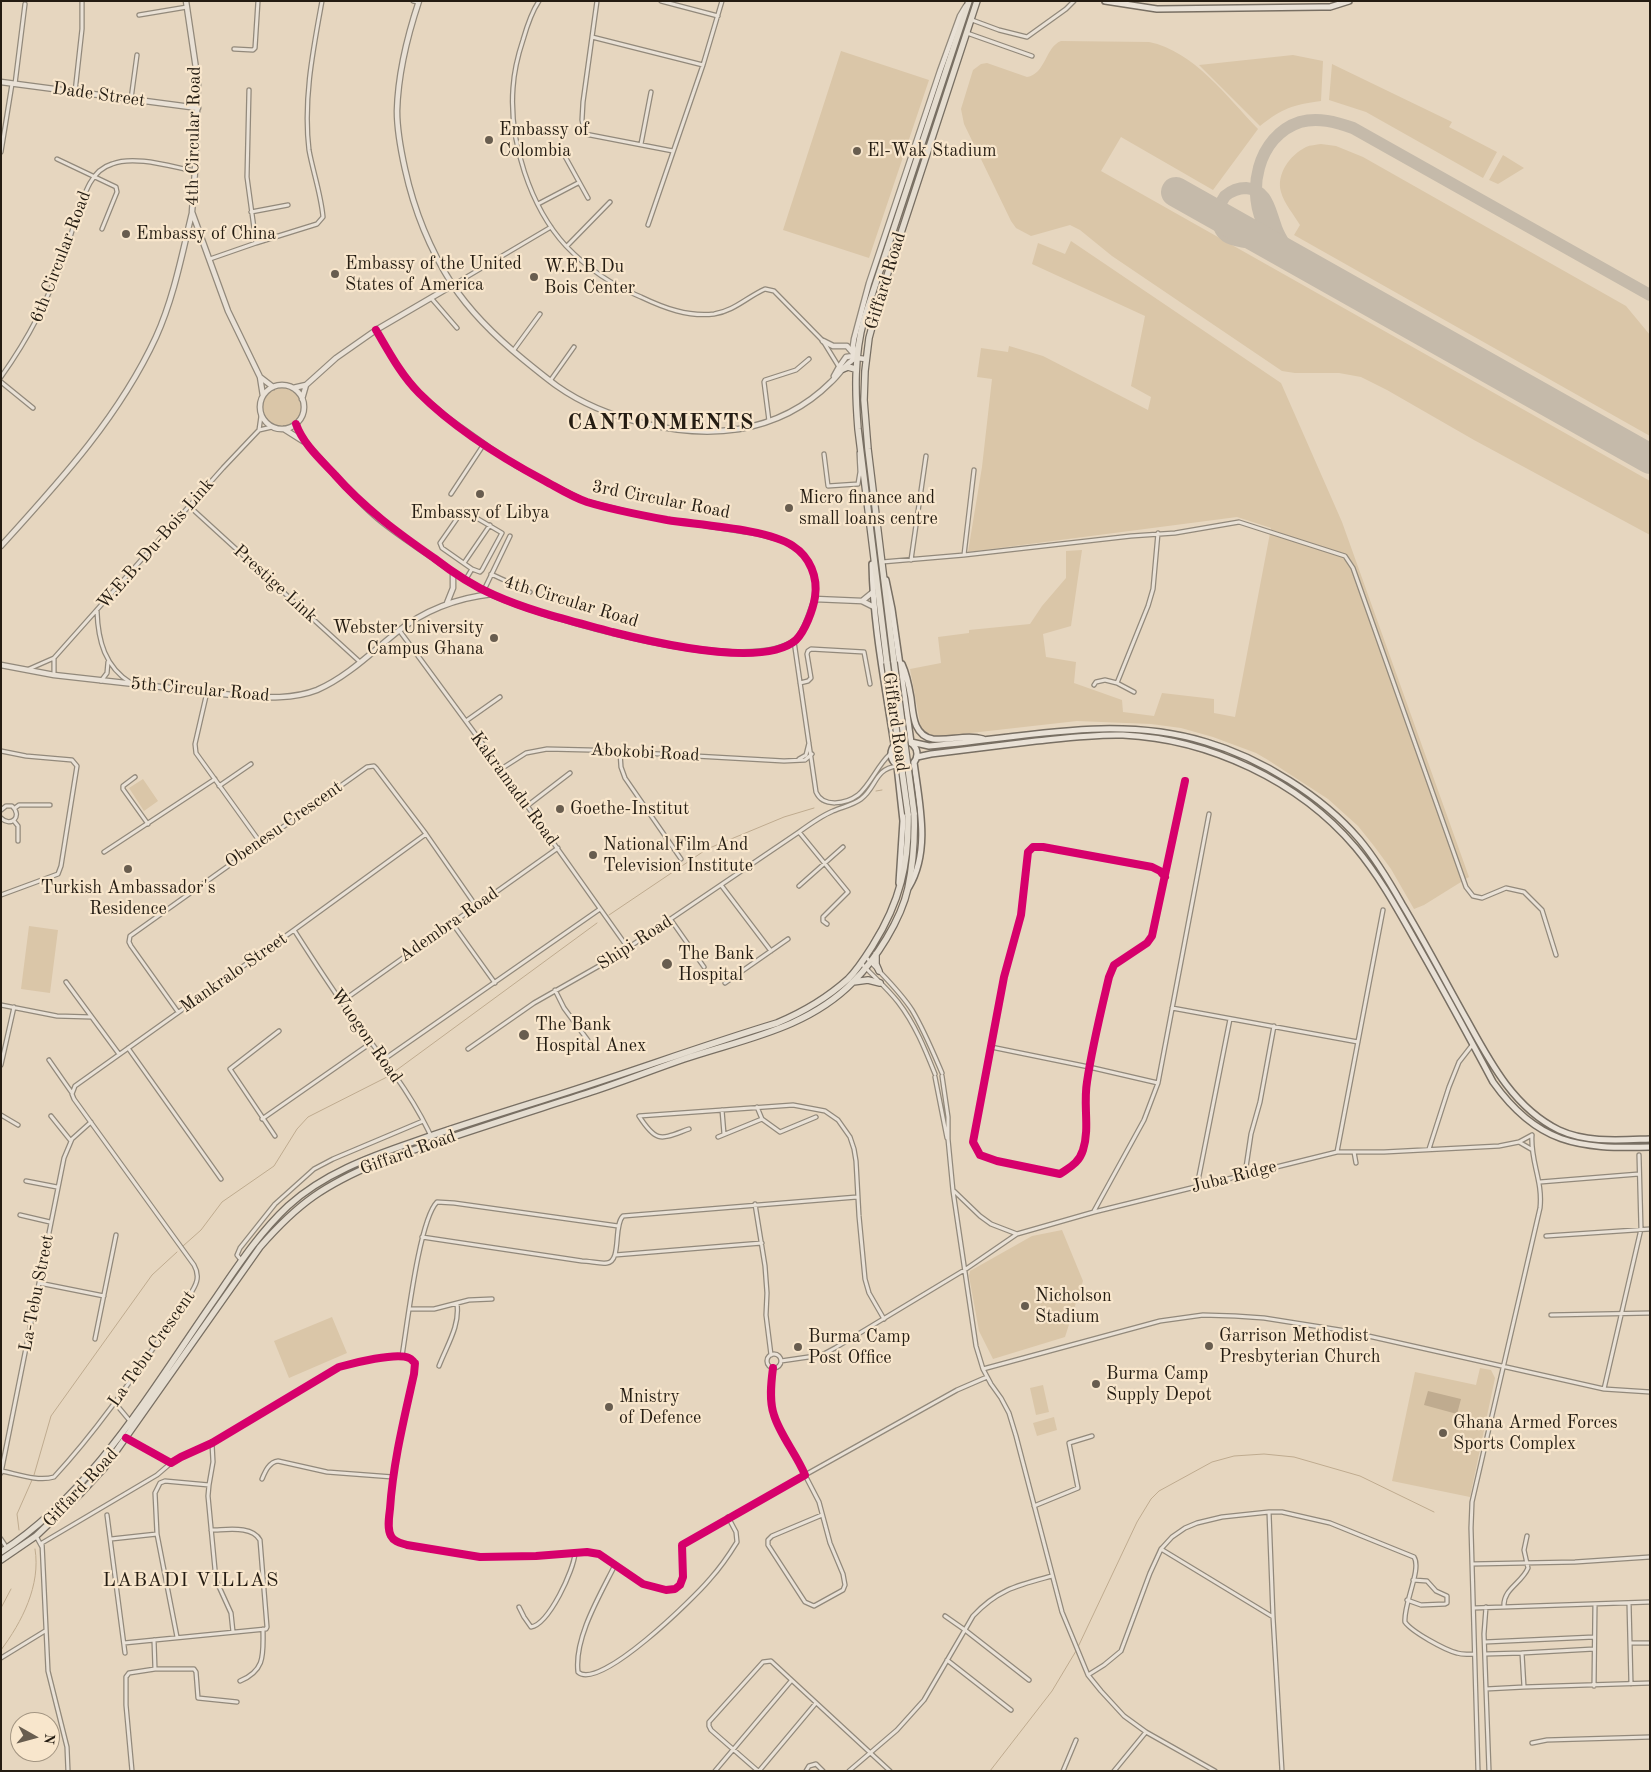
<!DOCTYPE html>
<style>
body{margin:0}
#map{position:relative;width:1651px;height:1772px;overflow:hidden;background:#e6d6bf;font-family:"Old Standard TT",serif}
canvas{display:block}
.frame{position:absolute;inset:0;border:2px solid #241c12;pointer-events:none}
.north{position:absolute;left:10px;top:1712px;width:50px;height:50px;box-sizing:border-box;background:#f8e6cc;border:1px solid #a39582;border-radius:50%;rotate:97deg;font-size:14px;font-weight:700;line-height:20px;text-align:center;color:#241c12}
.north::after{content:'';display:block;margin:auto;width:18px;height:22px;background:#685d4f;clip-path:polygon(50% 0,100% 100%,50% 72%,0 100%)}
</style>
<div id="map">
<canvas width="1651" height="1772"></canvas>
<div class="frame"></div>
<div class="north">N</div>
</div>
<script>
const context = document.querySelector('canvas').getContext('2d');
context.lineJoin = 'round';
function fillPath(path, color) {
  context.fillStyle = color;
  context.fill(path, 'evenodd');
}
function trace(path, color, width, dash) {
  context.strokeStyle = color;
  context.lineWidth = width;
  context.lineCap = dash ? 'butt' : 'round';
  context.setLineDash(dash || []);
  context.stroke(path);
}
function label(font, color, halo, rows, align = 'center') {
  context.font = font + ' "Old Standard TT",serif';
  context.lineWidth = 4.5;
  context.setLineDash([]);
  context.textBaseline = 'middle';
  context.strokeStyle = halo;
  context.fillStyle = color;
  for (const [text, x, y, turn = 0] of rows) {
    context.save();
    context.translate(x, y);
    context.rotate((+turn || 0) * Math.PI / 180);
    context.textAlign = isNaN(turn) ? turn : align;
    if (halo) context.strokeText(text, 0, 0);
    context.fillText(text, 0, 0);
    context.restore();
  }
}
const green = new Path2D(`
 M1061,41L1149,42C1194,51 1227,97 1258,129L1213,190L1121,137L1101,171L1650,481V535L1474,440L1387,390L1361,377L1339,373H1295L1282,371L1112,256L1080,230L1070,225L1031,236L1016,228L1011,221L964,124L961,109L973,70L981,64L987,63L1027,77C1046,74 1045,47 1061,41Z
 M841,51L929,80L869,258L783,230Z
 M1293,55L1323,61L1321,101C1292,105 1283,108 1260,126L1199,65Z
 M1332,64L1452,122L1449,127L1497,152L1483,178L1366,112L1329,100Z
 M1321,144L1336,146L1363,157L1626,306L1650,335V436L1294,235L1300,225C1294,215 1284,203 1281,192C1276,174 1290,155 1306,147C1310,145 1316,145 1321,144Z
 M1503,155L1524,168L1498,184L1489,180Z
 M1071,241L1281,383L1342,522L1469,877L1424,905L1414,909L1391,869L1374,846L1358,826L1328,799L1268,760L1256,753L1213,737L1181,728L1151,724L1077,721L935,737L924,733L921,728L910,669L941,663L938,637L969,633V630L1030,624L1042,606L1066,578V551L1082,550L1071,626L1043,634L1046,657L1076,662L1074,683L1122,700L1123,712L1154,716L1162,693L1214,699V713L1235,717L1271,528L1237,517L968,552L982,467L992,379L977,377L981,348L1008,352L1009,346L1043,356L1148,410L1151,397L1131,386L1145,316L1032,264L1038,243L1065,254Z
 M262 408a20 20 0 1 1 40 0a20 20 0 1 1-40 0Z
 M143,779L158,801L144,811L129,788Z
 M29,926L58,930L50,993L21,989Z
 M1062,1230L1083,1281L1065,1337L993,1359L979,1331L969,1276L970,1271L1032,1236Z
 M332,1317L347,1353L289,1378L274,1341Z
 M1480,1368L1491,1370L1495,1378L1470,1497L1392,1481L1415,1372L1476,1385Z
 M1043,1385L1049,1412L1036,1415L1030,1388Z
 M1054,1417L1057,1430L1037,1436L1033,1423Z`);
const water = new Path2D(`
 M1428,1391L1461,1399L1457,1414L1424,1405Z`);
const stream = new Path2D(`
 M876,791L882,790
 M609,915L707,849L784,817L814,808
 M394,1072L597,923
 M183,1246L201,1230L222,1202L274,1166L297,1129L308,1117L387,1077
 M34,1475L51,1416L152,1275L177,1252
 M19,1530L17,1514L32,1480
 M1,1608L11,1589
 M1078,1647L1137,1522L1151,1499L1159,1491L1212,1462L1234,1456L1264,1454L1294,1457L1360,1476L1434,1512
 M1,1650C22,1622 41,1585 35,1549
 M990,1771L1052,1691L1076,1651`);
const taxiway = new Path2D(`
 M1277,249C1269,247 1262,244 1254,243C1238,241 1218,241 1218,218C1218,210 1220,203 1225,196C1231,191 1238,188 1246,188C1267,190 1269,208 1275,224C1277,232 1281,238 1285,245C1294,257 1305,264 1318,271
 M1292,258C1282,249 1272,241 1266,229C1245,194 1257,136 1300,122C1318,117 1336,122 1353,128L1650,295`);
const runway = new Path2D(`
 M1176,192L1650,459`);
const minor = new Path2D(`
 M413,1L418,2
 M539,1C531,13 527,26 523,40C518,55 514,72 513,88C509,141 530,207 566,246C587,268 614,286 641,297C664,308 688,317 714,314C734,311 747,297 765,289L774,291L823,341L839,367
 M597,1L583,102L582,120L585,134L673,151
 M661,1L718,16
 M139,15L187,7
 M972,20L999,30L1027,37L1066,9L1074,1
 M967,33L1032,56
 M592,37L703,65
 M234,49L253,50L255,48L258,1
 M15,84L25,4
 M249,90L247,177L256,243
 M75,92L82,29V1
 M131,99L137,55
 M641,144L651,92
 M562,151L588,198
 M1,152L12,84
 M57,159L116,187L117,192L102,229
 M538,204L578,183
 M251,212L288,205
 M648,225L703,65L722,1
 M567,246L610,202
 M210,259L256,243L317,224L323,217C321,194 313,172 309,150C303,100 313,50 322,1
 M453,285L551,227
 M432,299L457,328
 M376,330L395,363L419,393L450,419L516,466L585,501L649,517L758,534L784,541L802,553L808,561L816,581L815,599
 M513,351L540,314
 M1,377C30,336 47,302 64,255C73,232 78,205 90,183C95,174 102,167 112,164C135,155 172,167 195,171
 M550,381L574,347
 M1,382L33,408
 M769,421L764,382L765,380L796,370L809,359
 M259,430L261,416
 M824,454L828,486L858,484
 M858,484L860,472L859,453
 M451,494L484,444
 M189,506L360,662
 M964,555L974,470
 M911,560L926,456
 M882,562L964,555L1131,536L1175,533L1239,522L1345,556L1353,568L1466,887L1473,896L1482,898L1506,888L1524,892L1542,910L1556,955
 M464,563L490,525
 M491,574L530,592
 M466,579L472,569L442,548L440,543L463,510L502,533L482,570L480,572L472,569
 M484,590L510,536
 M97,611C98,641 105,667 131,683
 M399,630L501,769L628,948
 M794,641L816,792C823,808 846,804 858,795C871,784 877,766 890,754
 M54,658V675
 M29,669L54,658L223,468L259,430L272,427
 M101,681L107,673L108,662
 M800,683L808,681L811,678L807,654L808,651L811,649L864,652L870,684
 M1094,685L1096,682L1105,680L1117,683
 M207,692L195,744L196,753L260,842
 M1134,692L1117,683L1148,606L1153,589L1158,533
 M466,721L500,697
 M1,751L26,756L72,760L77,766L61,866L58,874L1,895
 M620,752L621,767L625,778L681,859
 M799,759L806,755L809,743
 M501,769L526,753L547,749L589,750L784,761L805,760L812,754
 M135,777L123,786V789L148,824
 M219,786L251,764
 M527,806L570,773
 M15,808L19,805H50
 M1,810L6,806H12C23,816 11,828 1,818
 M14,821L18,826V841
 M799,832C810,824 821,816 833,811C842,807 853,805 861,799C877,787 874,769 897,766
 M104,852L215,779
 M1165,877L1160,871L1152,867L1043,847H1033L1028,852L1021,915L1004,977L973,1142L980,1155L997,1161L1060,1174C1070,1167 1079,1163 1083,1150C1090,1128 1083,1105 1087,1082C1092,1047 1101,1011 1109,977L1114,965L1147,943L1152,936L1185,781
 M721,885L771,951
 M799,886L843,847
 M671,920L704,967
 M452,923L495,983
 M294,930C310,955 326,980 343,1004C374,1048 413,1093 434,1143
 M866,957C881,974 899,990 912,1010C924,1030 933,1052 942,1073
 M861,963C873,976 887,988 898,1002C915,1024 925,1049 935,1074
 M66,982L119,1054
 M725,983L788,939
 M555,990L564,1008L595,1050
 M341,1002L558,848
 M1,1005L57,1016L91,1017
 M1172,1008L1358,1042
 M178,1012L131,946L129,942L130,936L367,767L374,766L376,768L426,834L476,906
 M991,1047L1089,1067L1158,1083
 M128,1048L221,1179
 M468,1049L534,1003L613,958L799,832L848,892L823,917V921L827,924
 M49,1060L72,1093
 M383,1060L600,909
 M1,1065L14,1007
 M942,1076L948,1117V1139L953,1191L976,1346L983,1369L991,1384L1001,1398L1009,1413L1016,1436L1062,1612L1088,1675L1101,1691L1124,1716L1146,1732L1215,1771
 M935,1077L947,1138
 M757,1107L762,1119L780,1132L816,1117
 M722,1110L724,1134
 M1,1115L18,1125
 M51,1116L71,1141
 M262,1119L371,1043
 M689,1129C661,1139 657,1144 639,1116L793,1105L825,1111L838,1120L850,1137L854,1149L856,1161L859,1216L865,1279L869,1293L884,1319
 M275,1136L230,1069L279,1031
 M718,1137L762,1119
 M1519,1142L1531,1149
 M1429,1149L1449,1087L1459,1062L1473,1044
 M1337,1152L1383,910
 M1354,1152L1356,1163
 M1245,1174L1251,1134L1260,1102L1274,1026
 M26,1181L57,1187
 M1540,1182L1639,1174
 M1197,1186L1230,1019
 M954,1191L980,1216L991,1224L1017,1234L1094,1212L1337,1152H1384L1499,1146L1519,1142L1532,1135
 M755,1204L765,1266L767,1293L766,1315L771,1355
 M1094,1211L1144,1120L1158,1083L1209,814
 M20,1215L50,1222
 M1546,1236L1650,1229
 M422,1237L582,1261C590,1261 599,1264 607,1263C622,1261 613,1226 623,1216L857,1197
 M615,1255L762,1243
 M241,1260L237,1255L240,1248L275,1204L314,1169L333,1159L423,1121
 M39,1283L104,1296
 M410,1309H434L469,1300L492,1299
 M1551,1315L1650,1313
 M95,1339L116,1235
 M767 1361a7 7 0 1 1 14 0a7 7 0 1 1-14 0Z
 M402,1356C407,1327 419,1220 437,1202L454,1203L618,1226
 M781,1361L822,1355L835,1348L966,1269L1017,1234
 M439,1366C447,1345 460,1326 457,1304
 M983,1369L1160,1321L1203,1315L1235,1316L1264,1318L1346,1331L1604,1389L1650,1392
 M1604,1389L1641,1229L1639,1155
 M115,1403L130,1421
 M126,1438L171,1463L181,1457L212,1443L339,1367C353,1363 397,1352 409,1358C412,1359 413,1362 415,1363L414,1374C404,1419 393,1463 390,1509C389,1517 387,1529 391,1536C394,1542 401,1543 407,1545L480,1557L536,1556L587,1552L599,1554L643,1584L666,1590L675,1589L680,1585L683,1577L682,1545L805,1475C797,1455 780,1435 774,1415C769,1401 771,1383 773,1368
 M212,1443L213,1462L209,1485L208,1496L216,1580L231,1613L233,1632
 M2,1471C17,1474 38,1482 54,1477C104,1423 144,1361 186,1301C194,1288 202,1279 194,1265L74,1099L72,1094L75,1086L294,930L426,834
 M1,1473L64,1158L72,1139L91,1122
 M262,1479C265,1472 269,1462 278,1461L327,1472L393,1477
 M1034,1506L1078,1488L1069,1443L1092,1436
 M1269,1512L1273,1617L1282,1771
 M107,1515L125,1653
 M822,1515L772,1536L768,1540V1545L805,1602L814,1606L843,1590L845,1585L843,1574L830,1543L819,1502L805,1475L957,1390L987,1377
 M36,1536L42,1547
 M1,1539L7,1548
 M111,1539L157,1534
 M1161,1549L1273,1617
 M1472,1564L1575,1562L1650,1557
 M615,1565C600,1595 574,1638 578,1672C599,1692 695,1597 710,1579C720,1568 729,1555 737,1542L736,1532L728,1517
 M1407,1600L1421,1605L1445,1604L1447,1603V1596L1436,1591L1427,1581L1413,1580
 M1629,1603L1631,1684
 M1504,1606C1503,1589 1522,1583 1528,1568L1524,1550L1527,1536
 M519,1607L524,1617L531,1627C549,1624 574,1570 575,1553
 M1486,1607L1484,1634L1489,1771
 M1474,1608L1650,1602
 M945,1616L965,1630L1029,1680
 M177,1637L157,1534L155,1493L160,1483L165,1481L209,1485
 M1485,1642L1594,1637
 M124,1643L266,1629L267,1627L260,1540C252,1525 226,1530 211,1530
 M1630,1643H1650
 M1522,1653L1594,1649
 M1486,1654L1522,1653L1524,1687L1650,1683
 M1,1658L45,1631
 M947,1660L1011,1710
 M155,1669H194L196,1672L198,1698L237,1702
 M1088,1675L1104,1665L1121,1651L1150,1573L1161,1549L1172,1537L1185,1528L1197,1523L1222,1517L1269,1512H1282L1330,1523L1414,1557C1422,1569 1403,1605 1405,1622C1412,1632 1445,1650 1457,1653C1463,1655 1468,1654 1474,1654
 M240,1681C266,1670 263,1654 263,1629
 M1594,1686L1595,1605
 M1486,1689L1524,1687
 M1532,1743L1547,1740L1650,1737
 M68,1771L67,1747L48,1671L42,1543L157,1475L171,1463
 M132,1771L126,1705V1677L129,1673L155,1669L154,1640
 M715,1771L791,1681
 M758,1771L711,1730L709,1726V1722L763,1662L771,1661L890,1771
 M759,1771L816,1703
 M806,1771L809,1766L816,1764L823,1771
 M849,1771L897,1730L924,1700L973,1616C998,1589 1019,1585 1052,1576
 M1063,1771L1076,1740
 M1114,1771L1146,1732
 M1478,1771L1471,1528L1472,1502L1540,1208C1543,1180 1530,1161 1532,1135`);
const tertiary = new Path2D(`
 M186,1L198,82L195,171L192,212L228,311L260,377L263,396
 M419,1C407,37 398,73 397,111C397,131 401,151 405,169C414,210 429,248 452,284C471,313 497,338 524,360C535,369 546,378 557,386C605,420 682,438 739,429C774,423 806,407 831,382C840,374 845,363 856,358
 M1,82L198,108
 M823,341L833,346H847L853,353
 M856,356L853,346L854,339L869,283L940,71L960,16L966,6
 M834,376L839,367L846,357L853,356L856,358L866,359
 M260,377L273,387
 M260 407a22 22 0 1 1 44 0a22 22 0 1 1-44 0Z
 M293,388L306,385L336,358L376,330L453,285
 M302,399L306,385
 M296,424C301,440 314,452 324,463C340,481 356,499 374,515C392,531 413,544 432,557C451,571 472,585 493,595C548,619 743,676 793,642C805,633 810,612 815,599L862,601L874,607
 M284,429L303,441
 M1,546C60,481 119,417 156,337C174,297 182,254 192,213
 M862,601L873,592
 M447,603L453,588V572
 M1,665L54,675L241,696C266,698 294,699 317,690C347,677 372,652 397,632C425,610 456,598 492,594`);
const secondary = new Path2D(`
 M1105,1L1157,9L1321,7H1330L1349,1
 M872,564C873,625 885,684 894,744
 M886,580L892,609L911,742L929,746C1023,738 1114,714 1206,742C1261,758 1322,796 1359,839C1376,859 1389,881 1402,904C1425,942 1445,981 1467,1020C1490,1062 1514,1108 1559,1130C1587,1143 1620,1140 1650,1139
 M902,664C907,675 909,686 911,698C913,713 913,736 933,739C950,741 967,734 983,739
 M891 754a13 13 0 1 1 26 0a13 13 0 1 1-26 0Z
 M917,757L931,754C966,750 1001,745 1036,741C1065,738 1094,734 1123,735C1209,739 1299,781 1355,847C1381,878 1400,914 1420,949C1445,993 1469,1037 1493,1082C1537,1144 1578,1149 1650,1147
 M897,766L903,821L899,883
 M909,887C931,850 919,802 914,762`);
const primary = new Path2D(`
 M843,369L848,367L855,369
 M894,662L868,449L864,400L865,371L869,338L880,297L977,1
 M887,663L858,429C855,392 854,356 864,319L969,1
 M876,954V964L879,971
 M853,982L868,980L880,983
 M1,1552C93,1493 154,1386 215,1299C237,1267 259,1233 288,1206C323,1174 369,1157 413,1142C461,1125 510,1110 558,1095C631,1072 704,1045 777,1023C803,1012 827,998 848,979C858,969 866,956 873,945C900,902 909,864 908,814
 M1,1560L36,1536L81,1493L105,1467L260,1247C299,1202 325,1185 379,1162C449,1137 520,1115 591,1092C622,1082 652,1070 684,1059C743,1039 807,1029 853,982C876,959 901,920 908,888C913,864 915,838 914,813`);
const primaryBridge = new Path2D(`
 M894,662L914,813
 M887,663L908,814`);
const cycleway = new Path2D(`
 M296,424C303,444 321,460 335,475C364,508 398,533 434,558C452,572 473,586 494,595C532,612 572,621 612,632C652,642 763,669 796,640C805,631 813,610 815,597C818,577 810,557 793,546C769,529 699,525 667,520C640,515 613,510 587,502C572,497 558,488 545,481C502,458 454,428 419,393C401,375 389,352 376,330
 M1165,877L1160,871L1152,867L1043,847H1033L1028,852L1021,915L1004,977L973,1142L980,1155L997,1161L1060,1174C1070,1167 1079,1163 1083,1150C1090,1128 1083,1105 1087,1082C1092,1047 1101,1011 1109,977L1114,965L1147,943L1152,936L1185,781
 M126,1438L171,1463L181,1457L212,1443L339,1367C353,1363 397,1352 409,1358C412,1359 413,1362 415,1363L414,1374C404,1419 393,1463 390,1509C389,1517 387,1529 391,1536C394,1542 401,1543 407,1545L480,1557L536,1556L587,1552L599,1554L643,1584L666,1590L675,1589L680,1585L683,1577L682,1545L805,1475C797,1455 780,1435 774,1415C769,1401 771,1383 773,1368`);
const markers = [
 [489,140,5,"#685d4f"],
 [857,151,5,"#685d4f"],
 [126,234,5,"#685d4f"],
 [335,274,5,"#685d4f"],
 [534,277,5,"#685d4f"],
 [480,494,5,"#685d4f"],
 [789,508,5,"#685d4f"],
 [494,638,5,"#685d4f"],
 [560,809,5,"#685d4f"],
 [593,855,5,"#685d4f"],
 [128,869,5,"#685d4f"],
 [667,964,6,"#685d4f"],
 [524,1035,6,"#685d4f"],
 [1025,1306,5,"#685d4f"],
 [1209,1346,5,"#685d4f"],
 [798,1347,5,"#685d4f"],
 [1096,1384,5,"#685d4f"],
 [609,1407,5,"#685d4f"],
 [1443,1433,5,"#685d4f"]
];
const streetNames = [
 ["Dade Street",99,95,8],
 ["4th Circular Road",194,136,-89],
 ["6th Circular Road",61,257,-69],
 ["Giffard Road",886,281,-73],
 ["3rd Circular Road",661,500,11],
 ["W.E.B. Du-Bois Link",156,544,-49],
 ["Prestige Link",275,584,42],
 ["4th Circular Road",571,602,17],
 ["5th Circular Road",200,690,5],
 ["Giffard Road",895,722,82],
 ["Abokobi Road",645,753,3],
 ["Kakramadu Road",514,789,54],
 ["Obenesu Crescent",284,825,-35],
 ["Adembra Road",449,925,-35],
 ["Shipi Road",635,943,-33],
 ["Mankralo Street",234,973,-35],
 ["Wuogon Road",366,1036,55],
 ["Giffard Road",408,1153,-20],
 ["Juba Ridge",1234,1177,-14],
 ["La-Tebu Street",37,1293,-79],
 ["La Tebu Crescent",152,1349,-55],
 ["Giffard Road",81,1488,-47]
];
const poiNames = [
 ["Embassy of",499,130],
 ["Colombia",499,151],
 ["El-Wak Stadium",867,151],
 ["Embassy of China",136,234],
 ["Embassy of the United",345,264],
 ["States of America",345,285],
 ["W.E.B Du",544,267],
 ["Bois Center",544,288],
 ["Micro finance and",799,498],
 ["small loans centre",799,519],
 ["Embassy of Libya",480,513,"center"],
 ["Webster University",484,628,"right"],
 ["Campus Ghana",484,649,"right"],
 ["Goethe-Institut",570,809],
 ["National Film And",603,845],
 ["Television Institute",603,866],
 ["Turkish Ambassador's",128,888,"center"],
 ["Residence",128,909,"center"],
 ["The Bank",678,954],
 ["Hospital",678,975],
 ["The Bank",535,1025],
 ["Hospital Anex",535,1046],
 ["Nicholson",1035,1296],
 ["Stadium",1035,1317],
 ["Garrison Methodist",1219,1336],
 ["Presbyterian Church",1219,1357],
 ["Burma Camp",808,1337],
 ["Post Office",808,1358],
 ["Burma Camp",1106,1374],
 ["Supply Depot",1106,1395],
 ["Mnistry",619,1397],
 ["of Defence",619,1418],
 ["Ghana Armed Forces",1453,1423],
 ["Sports Complex",1453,1444]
];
const quarterNames = [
 ["LABADI VILLAS",191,1581]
];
const districtNames = [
 ["CANTONMENTS",661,423]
];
fillPath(green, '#dac6a8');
fillPath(water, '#bfab8f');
trace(stream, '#bfab8f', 1);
trace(taxiway, '#c5baaa', 12);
trace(runway, '#c5baaa', 30);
trace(minor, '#92897b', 5.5);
trace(tertiary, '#92897b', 7);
trace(secondary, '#786f63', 8);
trace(primary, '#786f63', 8);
trace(minor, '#e9e1d6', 3);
trace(tertiary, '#e9e1d6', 4.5);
trace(secondary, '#e9e1d6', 5);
trace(primary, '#e5ddd0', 5.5);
trace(primaryBridge, '#786f63', 8, []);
trace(primaryBridge, '#e5ddd0', 5.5);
trace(cycleway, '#d6006c', 8);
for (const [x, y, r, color] of markers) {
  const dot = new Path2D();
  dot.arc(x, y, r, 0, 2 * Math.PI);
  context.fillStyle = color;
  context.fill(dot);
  trace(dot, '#f8e6cc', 2);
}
label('18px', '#241c12', '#f8e6cc', streetNames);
label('18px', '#241c12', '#f8e6cc', poiNames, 'left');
context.letterSpacing = '1px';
label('20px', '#241c12', '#f8e6cc', quarterNames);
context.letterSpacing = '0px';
context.letterSpacing = '1px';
label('bold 22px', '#241c12', '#f8e6cc', districtNames);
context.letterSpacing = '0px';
</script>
